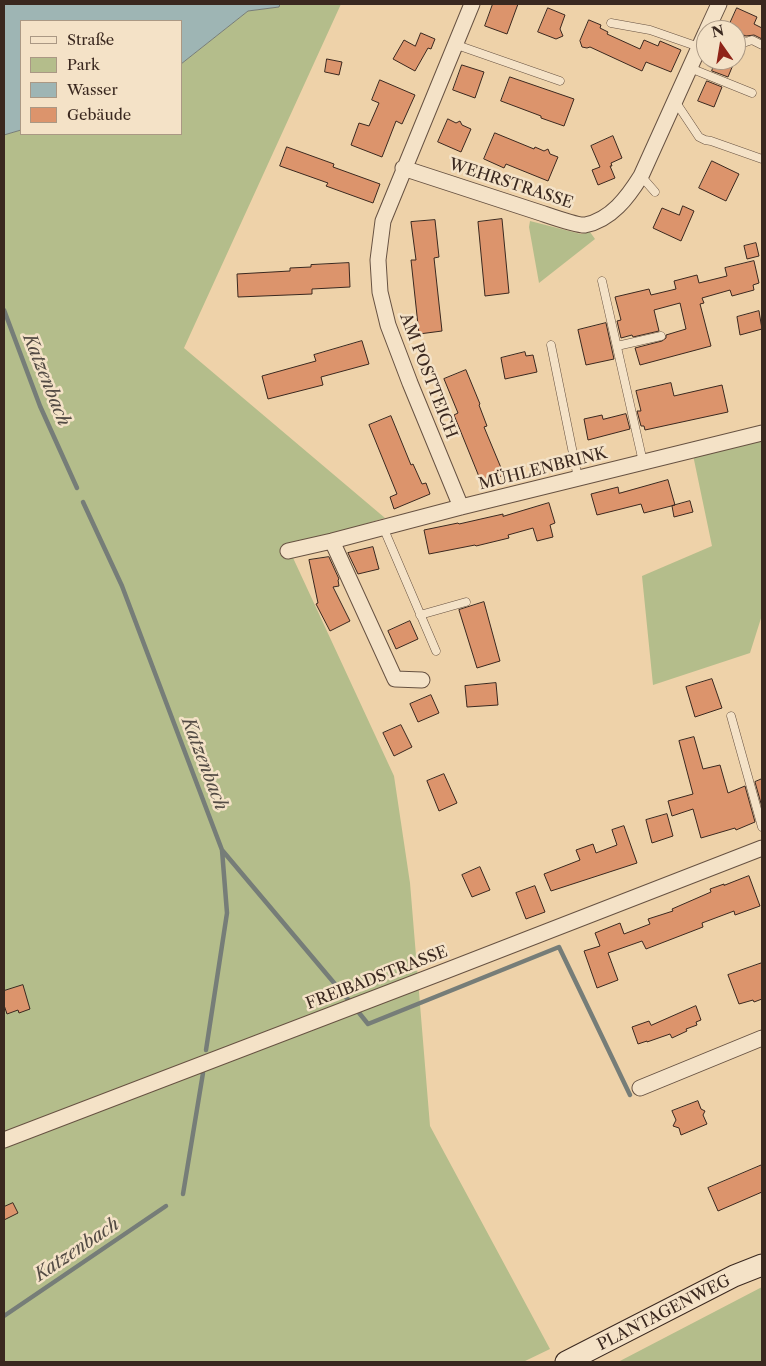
<!DOCTYPE html>
<meta charset="utf-8">
<style>
body{margin:0}
#map{position:relative;width:766px;height:1366px;overflow:hidden;background:#eed2a9;font-family:"Libre Caslon Text",serif}
canvas{display:block}
.frame{position:absolute;inset:0;border:5px solid #3a281f;pointer-events:none}
.legend{position:absolute;left:20px;top:20px;width:162px;height:115px;box-sizing:border-box;background:#f4e2c7;border:1px solid #aa9884;margin:0;padding:6px 9px;list-style:none;font-size:15px;color:#3a281f}
.legend li{display:flex;align-items:center;gap:10px;height:25px}
.legend b{width:25px;border:1px solid #aa9884}
.north{position:absolute;left:696px;top:20px;width:50px;height:50px;box-sizing:border-box;background:#f4e2c7;border:1px solid #aa9884;border-radius:50%;rotate:347deg;font-size:14px;font-weight:700;line-height:20px;text-align:center;color:#3a281f}
.north::after{content:'';display:block;margin:auto;width:18px;height:22px;background:#8f2418;clip-path:polygon(50% 0,100% 100%,50% 72%,0 100%)}
</style>
<div id="map">
<canvas width="766" height="1366"></canvas>
<div class="frame"></div>
<ul class="legend">
<li><b style="height:6px;background:#f4e2c7"></b>Straße</li>
<li><b style="height:14px;background:#b4bd8b"></b>Park</li>
<li><b style="height:14px;background:#9eb5b4"></b>Wasser</li>
<li><b style="height:14px;background:#dc946c"></b>Gebäude</li>
</ul>
<div class="north">N</div>
</div>
<script>
const context = document.querySelector('canvas').getContext('2d');
context.lineJoin = 'round';
function fillPath(path, color) {
  context.fillStyle = color;
  context.fill(path, 'evenodd');
}
function trace(path, color, width, dash) {
  context.strokeStyle = color;
  context.lineWidth = width;
  context.lineCap = dash ? 'butt' : 'round';
  context.setLineDash(dash || []);
  context.stroke(path);
}
function label(font, color, halo, rows, align = 'center') {
  context.font = font + ' "Libre Caslon Text",serif';
  context.lineWidth = 5;
  context.setLineDash([]);
  context.textBaseline = 'middle';
  context.strokeStyle = halo;
  context.fillStyle = color;
  for (const [text, x, y, turn = 0] of rows) {
    context.save();
    context.translate(x, y);
    context.rotate((+turn || 0) * Math.PI / 180);
    context.textAlign = isNaN(turn) ? turn : align;
    if (halo) context.strokeText(text, 0, 0);
    context.fillText(text, 0, 0);
    context.restore();
  }
}
const green = new Path2D(`
 M280,4H341L184,348L385,518L288,547L394,776L410,883L430,1126L550,1349L523,1362H4V135L21,130V134H181V64L248,11L279,7Z
 M530,221L581,234L590,232L595,239L539,283L529,227Z
 M762,438V615L750,653L653,685L642,576L712,546L693,455Z
 M762,1287V1362H618Z`);
const water = new Path2D(`
 M4,4H280L279,7L248,11L181,64V21H21V130L4,135Z`);
const stream = new Path2D(`
 M4,310L40,406L77,488
 M83,502L122,586L222,850L227,913L206,1050
 M222,850L351,1003
 M356,1009L368,1024L559,947L630,1095
 M183,1194L203,1073
 M4,1316L166,1206`);
const building = new Path2D(`
 M493,4H518L507,34L485,26Z
 M548,8L565,15L560,29L563,36L556,39L538,32Z
 M737,8L757,17L754,24L762,28V39L754,35L746,36L736,32V30H727Z
 M589,20L601,25L600,28L608,32L607,34L640,49L644,40L658,46L660,41L681,50L671,72L646,62L642,71L590,47L587,48L582,47L580,41Z
 M421,33L435,39L431,49L428,48L415,71L393,59L404,40L415,46Z
 M327,59L342,62L339,75L325,72Z
 M716,60H735L728,77L712,71Z
 M462,65L484,72L475,98L453,90Z
 M510,77L574,99L564,126L541,118V116L501,101Z
 M380,80L415,95L402,124L396,121L382,157L351,145L359,123L369,126L379,103L372,100Z
 M707,81L722,87L714,107L698,101Z
 M448,119L456,123L460,121L462,125L471,129L461,152L438,142Z
 M495,133L534,149L535,147L544,151L548,149L550,154L558,157L548,181L506,164L504,168L484,159Z
 M613,136L622,158L611,163L612,166H610L615,178L598,185L592,170L600,167L591,146Z
 M287,147L334,164L333,167L380,184L373,203L326,186L328,183L280,166Z
 M712,161L739,174L726,201L699,188Z
 M683,206L694,211L681,241L653,228L662,208L679,215Z
 M502,219L509,293L485,296L478,222Z
 M435,220L439,257L434,258L442,331L419,334L411,260H416L411,222Z
 M756,243L759,256L747,259L744,246Z
 M754,261L759,283L753,285L754,290L732,296L730,290L702,298L704,303L700,304L711,346L640,365L635,348L662,341L666,338V335L686,329L680,303L654,310L659,331L633,337L632,335L621,338L617,321L621,320L615,297L649,289L651,295L676,289L674,281L697,275L699,283L727,276L725,268Z
 M349,263L350,287L312,289V294L238,297L237,274L290,271V268L311,267V265Z
 M759,311L762,329L740,335L737,317Z
 M606,323L614,359L586,365L578,330Z
 M362,341L369,364L321,377L323,385L268,399L262,376L316,361L314,355Z
 M525,352L526,356L533,355L537,372L505,379L501,358Z
 M466,370L480,404L479,405L487,426L484,427L504,475L482,484L454,415L458,413L444,379Z
 M671,383L674,396L722,385L728,412L645,430L644,426H641L637,411H641L636,391Z
 M626,414L630,429L588,440L584,419L602,415L603,419Z
 M391,416L411,465L413,464L422,484L426,483L430,494L394,509L390,497L397,494L369,425Z
 M668,480L675,505L644,513L641,504L597,515L591,494L618,487L619,493Z
 M690,501L693,512L674,517L672,506Z
 M549,503L555,523L550,525L553,537L537,541L533,528L508,535L509,538L476,546L475,545L429,554L424,530L458,523L459,524L503,514V516Z
 M373,547L379,569L358,574L348,553Z
 M329,557L339,579L338,580L339,586L333,587L350,621L330,631L316,604L318,603L309,560Z
 M484,602L500,661L477,668L459,610Z
 M410,621L418,639L396,649L388,631Z
 M712,679L722,708L695,717L686,687Z
 M496,683L498,705L467,707L465,686Z
 M431,695L439,713L418,722L410,704Z
 M401,725L412,747L394,756L383,733Z
 M694,737L703,769L720,765L728,793L745,786L755,822L736,830L735,828L701,838L693,809L672,816L668,801L693,794L679,741Z
 M444,774L457,803L439,811L427,781Z
 M762,779V807L755,782Z
 M667,814L673,836L652,843L646,820Z
 M624,826L637,863L551,891L544,874L580,860L576,850L593,844L596,853L617,845L612,830Z
 M480,867L490,890L472,897L462,875Z
 M749,876L760,906L735,915L734,911L702,923L703,927L646,949L642,941L608,953L618,980L597,988L584,951L600,946L595,933L620,923L624,934L650,924L648,919L673,911L672,909L711,892L710,889L724,884V885Z
 M535,886L545,912L526,919L516,893Z
 M762,963V999L754,1002L753,1000L739,1004L728,975Z
 M23,985L30,1009L19,1013L18,1010L7,1014L4,1005V991Z
 M696,1006L701,1020L696,1022L697,1025L686,1029L687,1031L672,1038L670,1034L647,1042V1041L638,1044L632,1027L649,1021L651,1025Z
 M698,1101L701,1109L705,1111L703,1115L707,1124L681,1135L679,1128L673,1126L676,1120L672,1111Z
 M762,1165V1192L718,1211L708,1188Z
 M13,1203L18,1213L4,1220V1207Z`);
const lane = new Path2D(`
 M611,23L650,30L699,47
 M736,38L746,42L752,40L762,45
 M454,44L560,81
 M690,68L752,93
 M675,101L699,137L705,140L711,141L762,159
 M641,176L655,192
 M602,281L643,462
 M551,345L578,478
 M617,346L661,336
 M383,527L436,651
 M420,615L466,602
 M731,716L762,827`);
const street = new Path2D(`
 M707,30L719,4
 M403,168C449,183 495,198 541,213C550,216 578,226 585,225C611,220 628,197 641,176L706,32
 M461,507L410,383L388,325L380,292L378,260L383,221L472,4
 M332,541L395,679L422,680
 M288,551L332,541L461,507L762,433
 M640,1088L762,1038
 M4,1140L448,970L762,848`);
const secondary = new Path2D(`
 M566,1362L734,1276L762,1265`);
const streetNames = [
 ["WEHRSTRASSE",511,184,18],
 ["AM POSTTEICH",428,376,69],
 ["MÜHLENBRINK",543,469,-14],
 ["FREIBADSTRASSE",377,978,-21],
 ["PLANTAGENWEG",664,1313,-27]
];
const waterNames = [
 ["Katzenbach",46,380,68],
 ["Katzenbach",204,764,69],
 ["Katzenbach",77,1250,-34]
];
fillPath(green, '#b4bd8b');
fillPath(water, '#9eb5b4');
trace(water, '#767d78', 1);
trace(stream, '#767d78', 4.5);
fillPath(building, '#dc946c');
trace(building, '#3a281f', 1);
trace(lane, '#675242', 9);
trace(street, '#675242', 17);
trace(secondary, '#3a281f', 23);
trace(lane, '#f4e2c7', 8);
trace(street, '#f4e2c7', 15);
trace(secondary, '#f4e2c7', 21);
label('16px', '#3a281f', '#f4e2c7', streetNames);
label('italic 18px', '#534b44', '#f4e2c7', waterNames);
</script>
